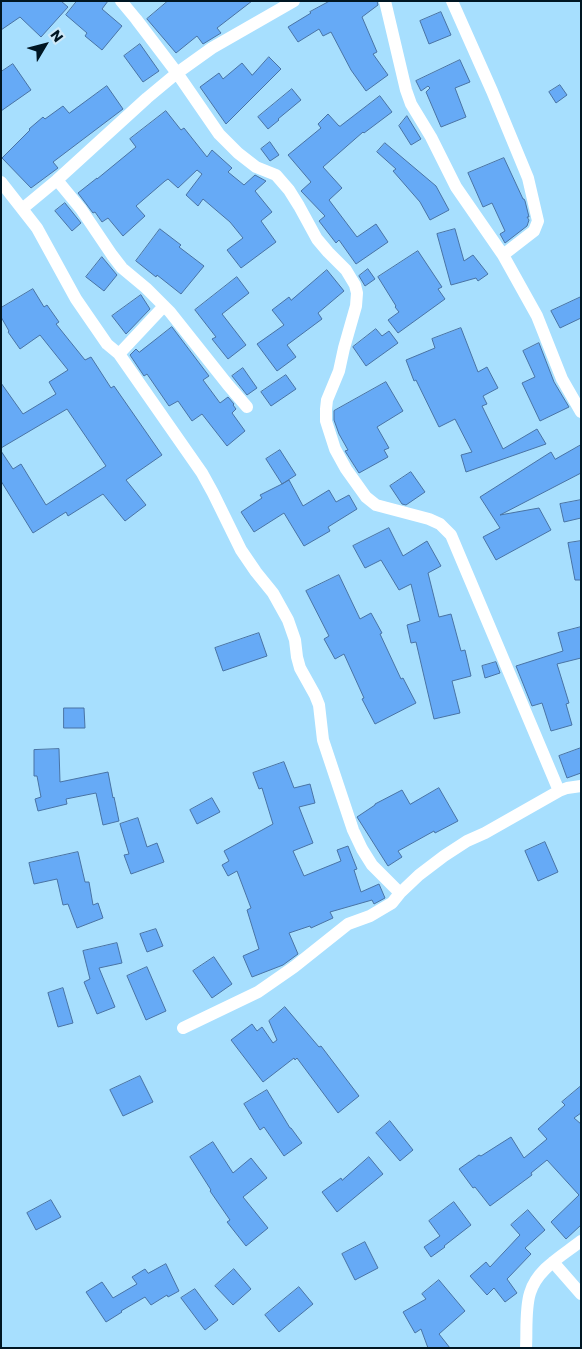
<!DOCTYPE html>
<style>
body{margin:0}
#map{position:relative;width:582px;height:1349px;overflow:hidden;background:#a7dffe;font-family:Poppins,sans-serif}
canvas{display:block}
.frame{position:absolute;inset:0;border:2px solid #001623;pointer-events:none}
.north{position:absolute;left:20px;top:20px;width:50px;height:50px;-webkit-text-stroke:4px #cde8f8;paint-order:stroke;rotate:53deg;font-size:14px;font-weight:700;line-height:20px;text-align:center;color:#001623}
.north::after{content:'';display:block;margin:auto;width:18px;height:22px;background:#001623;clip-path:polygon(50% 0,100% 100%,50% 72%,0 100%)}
</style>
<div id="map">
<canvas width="582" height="1349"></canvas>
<div class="frame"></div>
<div class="north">N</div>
</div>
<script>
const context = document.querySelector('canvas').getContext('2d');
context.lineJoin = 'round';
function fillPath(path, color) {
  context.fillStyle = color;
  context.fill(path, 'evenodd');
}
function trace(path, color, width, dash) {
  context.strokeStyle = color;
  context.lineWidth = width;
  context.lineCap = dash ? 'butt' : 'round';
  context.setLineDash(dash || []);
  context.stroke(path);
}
const building = new Path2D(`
 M1,1H61L68,7L41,37L20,17L1,30Z
 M77,1H108L102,9L122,26L102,50L85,36L87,33L66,15Z
 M168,1H252L217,28L221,33L203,44L197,36L176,53L147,19Z
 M330,1H377L378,5L362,17L377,52L373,54L388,75L366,91L351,70L331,32L323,36L319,29L298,42L288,27L311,13L310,12Z
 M441,12L451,35L429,44L420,21Z
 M140,44L159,71L143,82L124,56Z
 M269,57L281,69L226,124L200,87L219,73L223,79L242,63L252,75Z
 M460,60L470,82L455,88L466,117L441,127L426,92L430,88L428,86L421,91L416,81Z
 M13,64L31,90L1,111V72Z
 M560,85L567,95L556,103L549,92Z
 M107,86L123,109L53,162L58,168L31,188L2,158L30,130L29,129L43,117L45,119L63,106L69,113Z
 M292,89L301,100L278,119L279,120L268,129L258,117Z
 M380,96L392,112L364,133L363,132L323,167L342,188L329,200L357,237L376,224L388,242L356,264L339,240L336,243L319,221L325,216L301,191L311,182L288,155L321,128L318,124L328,114L339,126H340Z
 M166,111L181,130L184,128L207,157L212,150L232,168L228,172L244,185L255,175L266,181L255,191L272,212L261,221L276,242L241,268L227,250L243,238L230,222L203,199L198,206L186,195L202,174L197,170L178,188L168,179L165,181L136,206L145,216L123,236L108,218L102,222L95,212L93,213L78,193L97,178V179L136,147L130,139Z
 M407,116L421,139L411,145L399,126Z
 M270,142L279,155L270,161L261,149Z
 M385,143L436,186L449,210L430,220L420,202L393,171L396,169L377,152Z
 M504,158L523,199H524L525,201L529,217H527L529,220L527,226L505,243L500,234L505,231L492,203L483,207L468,173Z
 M65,203L81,223L72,231L55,211Z
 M160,229L181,245L179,247L204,266L181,294L157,275L156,277L136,261Z
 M455,229L464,261L473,255L488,274L478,281L476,278L451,285L437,234Z
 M418,251L442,287L438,289L445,299L398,333L388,320L399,312L395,307L396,306L378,277Z
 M102,257L117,275L104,291L86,277Z
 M368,269L375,279L365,286L359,276Z
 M327,270L344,291L318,313L322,319L287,345L296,357L277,371L257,344L284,325L272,310L289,297L291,300Z
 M237,277L249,293L222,314L246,345L228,359L212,339L216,337L195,310Z
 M33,289L44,307L47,305L59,322L56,324L85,360L91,357L111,388L114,386L162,455L126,480L146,505L125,521L103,494L68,516L66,512L33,533L1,481V451L13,469L21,464L46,505L106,466L67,409L1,448V383L23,414L56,394L49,382L68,370L40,335L20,349L8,332L9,331L1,317V308Z
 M141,295L150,309L126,334L112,316Z
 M581,297V318L560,328L551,311Z
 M172,327L209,376L203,380L220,403L228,397L234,404L233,405L236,409L232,413L245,431L227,446L202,414L192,421L178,401L169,406L147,374L144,376L130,355L136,349L139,352Z
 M461,328L478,372L487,367L498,388L483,396L487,404L482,406L503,449L537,429L546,444L466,472L461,455L472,452L455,419L439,427L416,380L414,381L406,360L435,348L432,339Z
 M376,329L382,336L389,331L398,343L366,366L353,347Z
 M539,343L554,382L569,407L540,421L522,383L535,377L523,351Z
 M243,368L257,388L247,395L232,376Z
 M286,375L296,389L271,406L261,392Z
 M386,382L403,411L377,427L389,448L384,450L388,457L359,473L345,451L348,450L339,434L334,420V411Z
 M581,445V473L500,515L539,508L551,530L496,560L483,537L500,528L480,497L551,452L555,459Z
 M280,450L296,475L282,484L289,480L303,506L329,490L336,502L349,495L357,509L328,527L330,531L304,546L284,513L254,532L241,512L262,498L260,495L282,484L266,459Z
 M411,472L425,492L406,505L402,504L390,486Z
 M581,500V518L564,522L560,504Z
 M389,528L403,556L427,541L441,566L428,573L439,617L451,614L461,651L465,650L471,676L452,681L460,713L434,719L416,642L411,643L407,625L420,621L411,584L399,590L381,560L365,568L353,546Z
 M581,541V580H575L568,543Z
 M339,575L360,619L371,613L382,633L380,634L401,679L403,678L416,703L375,724L362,699L364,698L344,654L335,659L324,639L329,636L306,591Z
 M581,627V658L557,664L569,703L566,704L572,725L551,731L542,703L532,706L516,666L563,651L558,633Z
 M259,633L267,656L223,671L215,648Z
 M496,662L500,673L485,678L482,666Z
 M64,708H84L85,728H64Z
 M581,748V773L567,778L559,756Z
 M59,749L60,782L108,772L113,798L114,797L119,821L103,825L96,793L66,799L67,804L38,811L35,799L41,797L37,776H34V750Z
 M284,762L294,788L310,784L315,803L299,807L313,843L293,851L304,876L341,861L337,850L348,846L357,869L354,870L361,892L379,884L385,898L374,904L372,900L330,912L333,918L311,928L310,926L289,933L298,954L283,965L252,977L243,956L259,949L247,910L251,908L237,871L228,876L222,865L229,861L224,851L273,824L262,788L259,789L253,773Z
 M439,788L458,821L435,833L434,831L398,851L402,857L388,866L357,817L375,805V804L402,790L410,804Z
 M212,798L220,812L197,824L190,810Z
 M138,818L147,847L157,843L164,862L131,874L124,855L129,854L120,824Z
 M545,842L558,872L538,881L525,851Z
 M78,852L85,882H89L93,905L98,903L103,918L77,928L68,904L63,905L57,879L34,884L29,863Z
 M156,929L163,946L147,952L140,934Z
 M117,943L122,963L99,968L115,1007L97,1014L84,982L90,979L83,951Z
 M214,957L232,984L212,998L193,971Z
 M147,967L166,1011L146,1020L127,976Z
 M63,988L73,1023L58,1027L48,993Z
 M285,1007L319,1047L321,1046L359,1096L338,1113L297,1058L295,1060L294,1058L263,1082L231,1040L252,1024L257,1031L262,1027L273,1043L277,1040L269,1021Z
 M140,1076L153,1102L123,1116L110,1090Z
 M581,1086V1113L574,1118L581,1124V1225L566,1239L551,1222L579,1195L547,1160L531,1173L532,1175L490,1206L475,1187L473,1188L459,1169L479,1155L481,1156L511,1137L524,1158L547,1139L538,1129L565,1105L562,1102Z
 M267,1090L290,1128H291L302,1143L284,1156L264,1127L260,1130L244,1104Z
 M390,1121L413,1150L400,1161L376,1133Z
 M213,1142L233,1173L251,1158L267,1178L243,1197L268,1228L246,1246L227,1222L230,1220L210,1191L211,1190L190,1157Z
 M369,1157L383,1174L337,1212L322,1192L341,1178L342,1180Z
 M51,1200L61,1217L36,1230L27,1213Z
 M454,1202L471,1225L444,1246L445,1247L431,1257L424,1247L440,1236L429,1221Z
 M528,1210L545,1230L525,1248L531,1254L507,1279L517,1293L505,1302L494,1288L487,1295L470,1276L486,1262L490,1267L520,1235L511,1225Z
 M365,1242L378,1268L355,1280L342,1254Z
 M166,1264L179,1291L168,1297L167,1295L151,1305L145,1297L121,1311L122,1312L106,1322L86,1292L102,1282L113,1298L137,1284L132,1277L145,1269L148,1273Z
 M234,1269L251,1289L233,1305L215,1286Z
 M439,1280L465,1311L439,1334L450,1348H428L421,1329L415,1333L403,1312L426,1299L422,1294Z
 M299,1287L313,1304L279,1332L265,1315Z
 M195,1289L218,1320L205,1330L181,1298Z`);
const street = new Path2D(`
 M121,1L136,19L177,73L219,134L238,153L256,167L276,175L289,190L299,206L317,239L328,252L346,270L355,285L357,293L356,306L344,348L339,371L327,400L326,409V421L335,449L346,469L366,497L376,505L429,519L440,524L451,535L559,791
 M385,1L406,90L411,104L431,137L456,187L503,255L537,316L562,379L581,412
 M452,1L492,91L528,178L538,221L534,231L503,255
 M57,180L81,209L112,255L122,268L146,288L170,312L228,385L247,407
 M1,182L37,228L76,299L107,344L119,354L202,473L213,493L241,550L256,572L273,593L288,620L295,640L297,657L300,668L315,695L319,705L323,740L353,830L362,849L372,865L400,893
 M22,209L57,180L147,98L177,73L212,48L294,1
 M119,354L164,306
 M183,1028L258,992L294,967L348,924L370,916L392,903L400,893L419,875L444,856L467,841L485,833L559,791L567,788L581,786
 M553,1262L581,1294
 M526,1348C527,1331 525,1309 530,1293C537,1269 562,1256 581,1241`);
fillPath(building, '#66aaf6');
trace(building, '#4973a4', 1);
trace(street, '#fff', 12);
</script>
